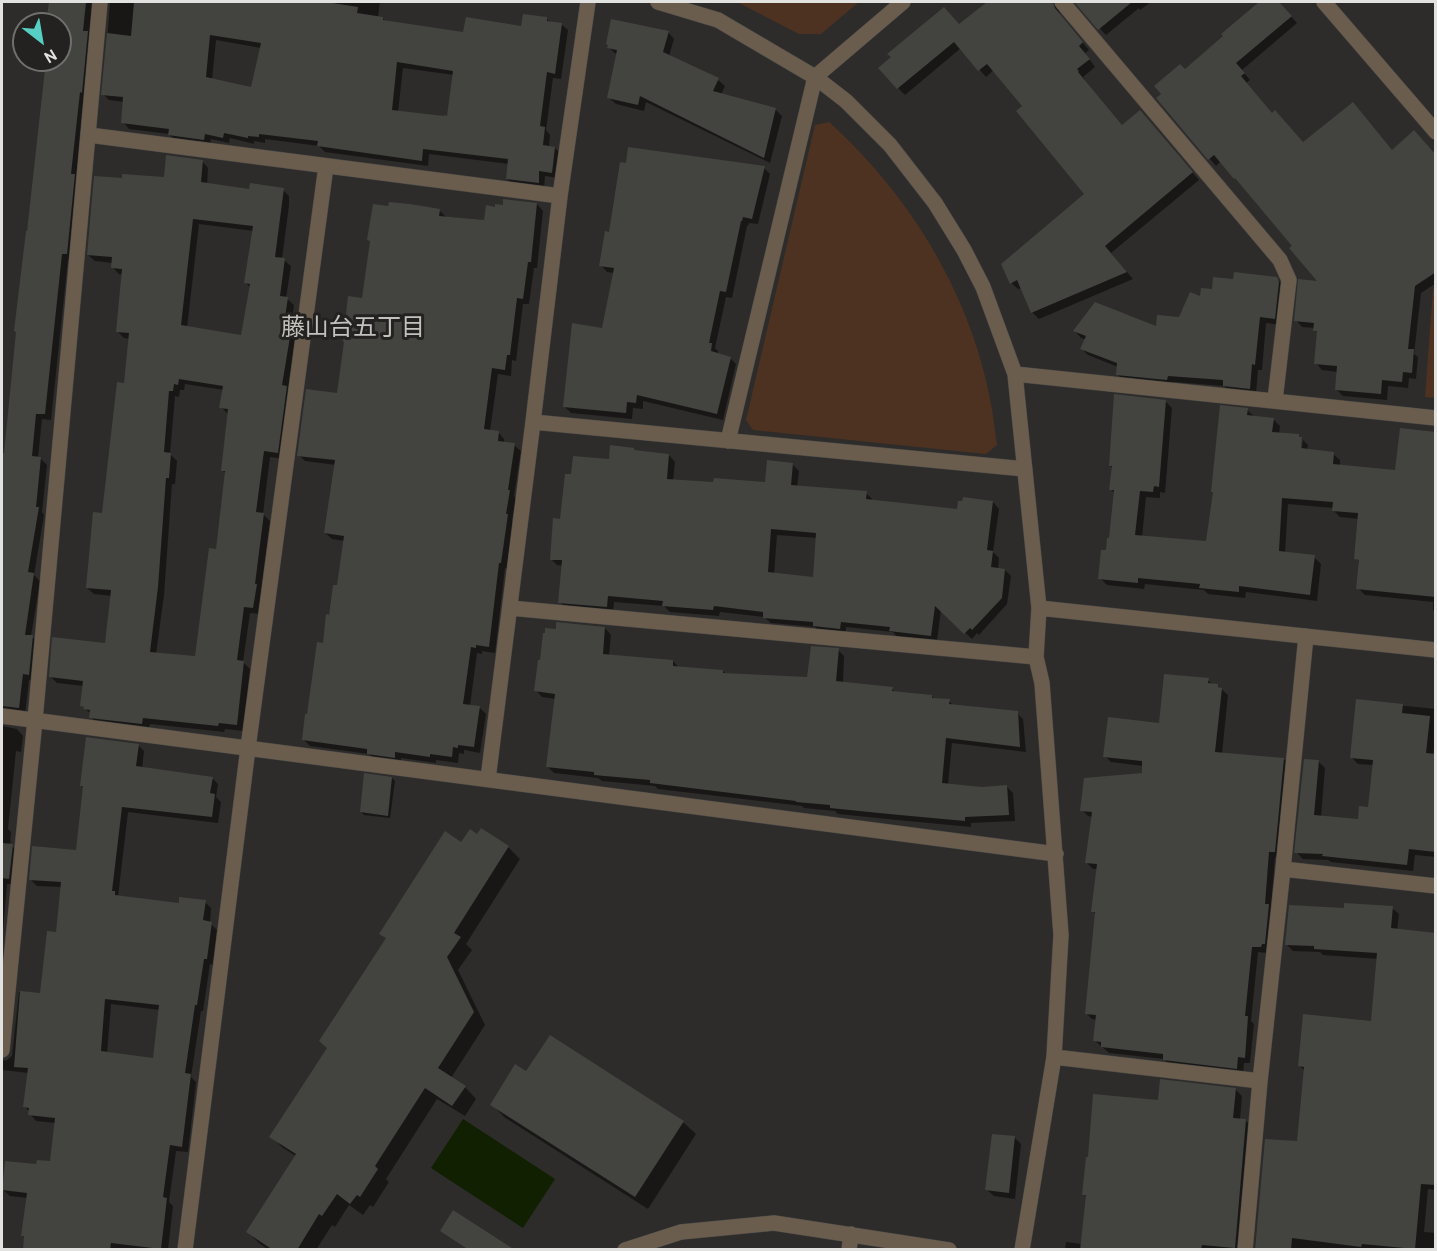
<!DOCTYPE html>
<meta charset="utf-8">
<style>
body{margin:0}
#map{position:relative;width:1437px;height:1251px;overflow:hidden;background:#2d2c2a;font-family:Cabin,sans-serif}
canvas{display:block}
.frame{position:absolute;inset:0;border:3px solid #e2e2e0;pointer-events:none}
.north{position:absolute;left:12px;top:12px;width:60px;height:60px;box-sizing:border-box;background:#232220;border:2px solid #6f6f6d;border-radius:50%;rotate:149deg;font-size:16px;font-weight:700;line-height:24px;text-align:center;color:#e2e2e0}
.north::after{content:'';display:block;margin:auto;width:21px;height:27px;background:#56cec3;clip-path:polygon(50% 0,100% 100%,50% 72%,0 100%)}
</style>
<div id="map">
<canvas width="1437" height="1251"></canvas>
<div class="frame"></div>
<div class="north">N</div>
</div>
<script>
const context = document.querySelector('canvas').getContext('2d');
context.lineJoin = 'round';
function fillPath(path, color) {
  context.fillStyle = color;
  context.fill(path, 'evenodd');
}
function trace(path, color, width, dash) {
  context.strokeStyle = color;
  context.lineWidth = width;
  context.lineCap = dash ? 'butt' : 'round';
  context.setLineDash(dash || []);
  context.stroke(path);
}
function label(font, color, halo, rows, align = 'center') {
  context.font = font + ' Cabin,"Noto Sans JP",sans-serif';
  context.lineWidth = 6;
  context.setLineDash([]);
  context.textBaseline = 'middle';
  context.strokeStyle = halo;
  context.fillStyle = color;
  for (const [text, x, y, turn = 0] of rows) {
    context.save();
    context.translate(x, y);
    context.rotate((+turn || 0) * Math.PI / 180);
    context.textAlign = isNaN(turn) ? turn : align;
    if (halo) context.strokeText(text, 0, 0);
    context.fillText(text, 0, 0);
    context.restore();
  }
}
const green = new Path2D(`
 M737,2H859L821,34H799Z
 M829,122C912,197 973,298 992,409C994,421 995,433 997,445L986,454L753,430L746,420L815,125Z
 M1435,287V398L1425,397L1433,289Z`);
const water = new Path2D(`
 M463,1119L555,1179L523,1228L431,1168Z`);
const shadow = new Path2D(`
 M50,2H100L73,260L68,259L51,420L42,419L38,458L41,459L47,465L42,512L44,515L34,575L40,581L31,636L39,643L35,681L29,680L25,714L2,715V454L5,455L27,233L47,60H60V24H50L48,22Z
 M110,2H380L378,17L382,18L387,22L465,34L523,27L546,18L551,23L561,24L568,30L561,79L553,78L546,130L550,135L549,147L555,148L561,154L558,178L545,176L544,189L513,185L507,179L509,164L429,154L428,166L325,152L319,146L265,139V143L254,141V144L230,138L229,143L211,139L210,146L176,141L169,134L129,129L123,122L124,102L109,100L103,94ZM216,40L261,48L252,89L212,80ZM403,68L454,75L449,117L398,112Z
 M989,2H1062L1059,5V11L1061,17L1089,50L1085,53L1095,67L1083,77L1085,79L1083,80L1122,126L1147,119L1199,180L1111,253L1133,279L1039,319L1032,312L1022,288L1018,289L1011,283L1086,194L1024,106L994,70L986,77L961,48L905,95L898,88L960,26Z
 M1075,2H1151L1140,10L1139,8L1106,35Z
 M1261,2H1278L1297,23L1242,70L1250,80L1246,83L1272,114L1304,143L1393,151L1436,182V283L1421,293L1414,354L1418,357L1416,379L1409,378L1408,388L1388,386L1387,400L1343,396L1337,390L1338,372L1322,370L1316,363L1319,334L1315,330V328L1302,327L1296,320L1321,283L1294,246L1221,161L1216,166L1158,98L1185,71L1225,36L1223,34Z
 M668,32L674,39L669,56L718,80L725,86L721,95L776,110L782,116L770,163L646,102L644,111L616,104L609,98L618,55L616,54L609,48Z
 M202,161L208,168L207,185L250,190L282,189L289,196V205L282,259L284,260L291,266L286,298L294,305L291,326L298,333L288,389L293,394L284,459L270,457L263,514L270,521L261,591L262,592L259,614L250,613L243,662L250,669L243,731L225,729L224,732L150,724L148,730L97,724L91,717V714L82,706L84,686L57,683L50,676L106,645L112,596L94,594L87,588L104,515L125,384L130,339L124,338L118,332L123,275L119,274L113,268V263L95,261L88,255L123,179H165ZM199,224L254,231L246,283L251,288L243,336L187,328ZM185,384L224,390L221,407L228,414L222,470L226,474L217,551L196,657L156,654L164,595L172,484H175L177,461L170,454L175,396L179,397L180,390H184Z
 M764,168L770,174L758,224L749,223L748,226H747L732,298L726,297L715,348L718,351L717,355L730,358L736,364L723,420L643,401V409L633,408L632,419L571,413L565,407L604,330L614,273L607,272L601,265Z
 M537,204L543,211L537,268H534L529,304H523L516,361L512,360L511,376L498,374L490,431L498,432L504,439V443L514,445L521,451L514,496L516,498L512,521L513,522L507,569L505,568L495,653L482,651V654L477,653L470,706L480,708L486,714L480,753L464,750V754L459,753L458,763L436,760V763L401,758V763L375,760L369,754L310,746L303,739L330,616L338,587L345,541L332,539L325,533L336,465L305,461L299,455L338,395L363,300L440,211L446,217L485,222L497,208Z
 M1276,278L1283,285L1281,325L1266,323L1262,370H1258L1256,394L1231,392L1224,386L1174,382L1173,386L1124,381L1117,374L1118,367L1088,355L1082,349L1087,340L1081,338L1075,331L1157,328L1180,319L1202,298L1213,290L1234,280Z
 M1165,401L1172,408L1165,493L1160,492V498L1146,497L1142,537L1207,543L1215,494L1213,492L1247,410L1254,416L1273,419L1280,426L1279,434L1298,436L1303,440H1300L1301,456L1303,440L1308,445L1307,451L1333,454L1340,460V466L1397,472L1436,436V613L1433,610V602L1365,595L1358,588L1360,562L1356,558L1359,519L1340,517L1333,510V508L1288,504L1285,553L1314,557L1321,564L1317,601L1246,592L1245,598L1208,594L1204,590L1145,584L1144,589L1107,585L1100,578L1110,539L1115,494L1111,489L1113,468L1110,466Z
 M636,452L669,455L675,462L673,481L766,484L792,464L799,471L797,487L866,493L872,499V501L958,510L993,502L999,509L993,552L999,558L998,570H1005L1011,576L1007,604L979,635L977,633L972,639L941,610L937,641L897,637L893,632L846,627V634L820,632L815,627L771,623L764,617L720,612L719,616L670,612L664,606L614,602L613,613L566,608L560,602L563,566L557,565L551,559L572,476L610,460ZM777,535L817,538L814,579L774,574Z
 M605,628L611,635L609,656L673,661L679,668L723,671L727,675L809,679L838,650L844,656L843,683L892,689L896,693L932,696L935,700L949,701L954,706L1017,713L1023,719L1026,752L952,743L948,785L982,789L1007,787L1013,793L1015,821L971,823V827L897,820L838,814L835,811L804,808L802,806L658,789L655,786L602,781L598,778L554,773L548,767L556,699L542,697L536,690Z
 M1208,680L1214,686H1218L1228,695L1222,754L1284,759L1290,765L1281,857H1275L1271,908L1275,912L1267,953L1258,952L1251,1021L1254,1024L1250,1063H1244L1243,1074L1170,1066L1164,1059L1109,1053L1094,1040L1097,1020L1092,1019L1086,1013L1096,915L1093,911L1098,869H1093L1087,863L1093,817L1088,816L1082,810L1143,774V766L1111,762L1105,756L1160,725Z
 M1357,701L1436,709V747H1434L1429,799L1436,800V857L1415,855L1413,871L1331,862L1328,860L1303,859L1296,852L1318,761L1325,768L1321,817L1359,821L1370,809L1374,765L1358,764L1351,757Z
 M2,726L17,729L23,736L21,752L16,751L8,829L11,832L10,846H12L18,852L15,884H7L2,942Z
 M138,745L144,751L142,769L212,778L218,784L216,797L221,802L218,823L128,812L118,897L181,905L205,902L211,908L210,923L217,930L213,965L210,964L203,1011H201L191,1077L196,1082L188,1152L176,1151L169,1202L173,1206L168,1250H25L26,1238L22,1235L27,1198L10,1196L3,1190L38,1166L52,1163L56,1123L36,1121L30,1114V1112L25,1107L29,1073L2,1070V1061L7,1060L12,1056L19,992L42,994L58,933L62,887L37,886L30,879L77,852L84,788L81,785ZM111,1004L160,1010L154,1060L107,1054Z
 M392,778L395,781L390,818L364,815L361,812Z
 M478,836L508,847L520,859L466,944L472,950L458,970L485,1025L451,1078L465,1087L476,1099L465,1116L437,1099L386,1179L389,1182L373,1207L370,1205L363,1215L349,1205L335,1227L332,1225L316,1250H269L260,1244L248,1232L296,1156L283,1148L271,1136L462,844Z
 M1392,908L1399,914L1397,931L1436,934V1190L1428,1189L1424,1232L1436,1233V1250H1256L1298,1143L1305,1071L1300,1066L1373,1022L1378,959L1323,955L1320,952L1293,951L1286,944L1345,910Z
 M526,1074L683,1122L696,1134L648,1209L504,1117L492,1104Z
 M1235,1089L1242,1096L1240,1120H1245L1252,1127L1242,1250H1065L1066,1242L1082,1244L1087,1198L1084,1194L1159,1102Z
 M1014,1137L1021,1144L1015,1199L994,1196L987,1190Z`);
const building = new Path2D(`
 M49,2H86L83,31H88L82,93L80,92L71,174H75L67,254H62L45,414H36L32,456L41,457L36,507H39L28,572L34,573L25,635H33L29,675L23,674L19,708L2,706V453H4L16,332L14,331L26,231H27L46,60H60V24H50L46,23Z
 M134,2H326L358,7L357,13L383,17V20L463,32L466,17L521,26L523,14L547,17V21L562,23L555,74L547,72L540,126L545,127L543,145L555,147L552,173L539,171V183L506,179L508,159L423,149L422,161L317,146L318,141L259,134V137L248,136V138L224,133L223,138L205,134L204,140L168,135L169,129L121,123L123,97L101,95L107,33L131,36ZM210,35L261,43L251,87L206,77ZM397,62L453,71L447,116L444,115V116L392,110Z
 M987,2H1053L1055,8L1083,42L1079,46L1090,59L1077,69L1079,71L1078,72L1122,125L1140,110L1193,172L1105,246L1127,272L1031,313L1017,280L1010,284L1001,264L1084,194L1016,111L1022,106L987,64L978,71L954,42L897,89L878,68L891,57L887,54L944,7L959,24Z
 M1074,2H1132L1098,30Z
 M1259,2H1279L1292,16L1236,63L1245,73L1241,76L1272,113L1275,110L1303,142L1353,102L1392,150L1414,130L1436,155V272L1415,286L1408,349H1414L1412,373L1403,372L1402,382L1382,380L1381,394L1335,390L1337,366L1314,364L1317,331H1313L1314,323L1294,321L1298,279L1317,281L1289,248L1292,246L1235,178L1234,179L1214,155L1208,160L1156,98L1161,94L1154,86L1180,64L1185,69L1223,36L1221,34Z
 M611,19L669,31L663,52L719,78L713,91L776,108L764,158L640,96L638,105L607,98L617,50L607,48L608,45L606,44Z
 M628,147L765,166L752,219L743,217L742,221H741L726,292L720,291L709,343H712L711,351L731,357L717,414L637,395L636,403L627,402L626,413L563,407L572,323L602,328L614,268L599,266L605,231L609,232L620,162L626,163Z
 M166,155L203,160L201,182L249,189L250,183L284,188L275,257L285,258L280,296L288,297L284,324L292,325L282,385L287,386L278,453L264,451L256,512L264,513L255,584H257L253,608L244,607L237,660L244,661L237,725L219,723L218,726L143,718L142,724L89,718L90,710L83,709L84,707L80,706L83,681L49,677L52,637L105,643L111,590L86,588L93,512L102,513L117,382L124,383L129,333L116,332L122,269L111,268L112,257L87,255L94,176L122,178V174L164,177ZM193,219L253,226L244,283L250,284L241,335L181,325ZM179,379L223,386L219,408L228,409L221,471H225L216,549L209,548L195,656L150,652L158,587L166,478H169L171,453L164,452L169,391H173L174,384L178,385Z
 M503,199L537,203L531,262H528L523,299L517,298L510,355H507L505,370L492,368L484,429L499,431L498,441L515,443L508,490H510L506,514H508L501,563H499L489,647L476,645V648L471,647L463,704L480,706L474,747L458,745V748L453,747L452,757L430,754V757L395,752V758L367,754V749L302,740L305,714H307L317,642L323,643L326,614L329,615L333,585H337L344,536L324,533L335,460L297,456L306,389L337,393L344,342H343L348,296L362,298L370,241L367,240L373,204L388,206L389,202L410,204L440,209L439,216L484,220L486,205L495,207V204L503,205Z
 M1234,272L1277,277L1279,282L1275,319L1260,317L1255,365L1252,364L1250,389L1223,386V380L1168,376L1167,380L1116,375L1117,363L1080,349L1086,336L1073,331L1095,302L1156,326L1157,315L1179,317L1190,292L1200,296L1201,288L1212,289L1213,277L1233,279Z
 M1114,394L1166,400L1159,487L1154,486L1153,492L1140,491L1135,535L1206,541L1213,492H1211L1220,405L1248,408L1247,415L1274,418L1272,432L1299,434V437H1302L1301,448L1334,452L1333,464L1395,470L1400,428L1436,432V597L1356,589L1359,560L1354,559L1358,513L1332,511L1333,502L1282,498L1279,551L1315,555L1310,595L1239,586V592L1199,588L1200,584L1138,578V583L1098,579L1101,550H1106L1107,538H1109L1114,490H1109L1112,466H1109Z
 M610,445L634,448V450L669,454L667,479L713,482L714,478L765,482L767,460L793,463L791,485L867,491L866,499L957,509L958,501H962L963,497L993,501L987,550L993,551L991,567L1005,569L1002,598L972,630L970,628L964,634L935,606L931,636L889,631L890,627L841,622L840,629L813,626V622L763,618V612L714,606L713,610L662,606L663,601L608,596L607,607L558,603L562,560H550L553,518L560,519L565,474H571L573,456L609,459ZM771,529L816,533L813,577L768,572Z
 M556,622L605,627L603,654L673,660V666L723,670V673L807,677L811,646L839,648L836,681L893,687L892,691L932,695V698L950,699L949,704L1018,711L1020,747L946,738L942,783L982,787L1007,785L1009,815L965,817V821L889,814L830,808V805L796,802V801L650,783V780L594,775V772L546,767L555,694L534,691L538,660H540L543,633H545V628L556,629Z
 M1164,674L1209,678L1208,683L1218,684V687L1222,688L1215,752L1284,758L1275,852H1269L1265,904H1269L1265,944H1262L1261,947H1252L1245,1016H1248L1245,1058L1238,1057L1237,1069L1163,1060V1054L1101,1047V1042L1093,1041L1096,1015L1085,1014L1095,912H1091L1097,864L1085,863L1092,812L1080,811L1084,778L1142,773V761L1103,757L1108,717L1159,723Z
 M1356,699L1403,704L1402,713L1430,716L1426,753L1436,754V852L1409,849L1407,865L1322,856L1323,854L1294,853L1304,759L1319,760L1314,815L1358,819L1359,806L1368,807L1373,760L1350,758Z
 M86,737L139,744L136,766L213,777L210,793L215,794L212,817L122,807L112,891H115V895L179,903V897L206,900L203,920L212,922L207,959H204L197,1005H195L185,1073L191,1074L182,1147L170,1145L163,1197L167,1198L161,1249L111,1243L110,1250H23L24,1236H21L27,1193L2,1190L5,1161L36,1164L37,1160L50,1161L55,1118L28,1115L29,1108L23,1107L28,1068L14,1067L20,991L40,993L47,931L56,932L61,882L29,880L32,846L76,850L83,786H80ZM105,999L159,1005L153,1058L101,1051Z
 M364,773L392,777L388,816L360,812Z
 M481,828L509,846L454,933L461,937L447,957L474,1012L438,1068L466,1086L452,1106L425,1088L375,1166L378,1169L360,1197L357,1195L350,1204L337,1194L322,1216L319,1214L297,1250H273L246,1232L296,1154L269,1137L327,1048L319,1041L386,938L379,934L445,831L461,842L470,829L477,834Z
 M2,843L13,844L9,879L2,878Z
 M1344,903L1393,906L1391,928L1436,933V1185L1421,1184L1415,1249L1362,1244L1361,1247L1292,1238L1291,1250H1255L1265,1139L1297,1141L1304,1067L1298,1066L1303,1014L1371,1021L1377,953L1314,949V946L1285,945L1289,905L1344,908Z
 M550,1035L684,1121L635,1197L490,1105L515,1064L526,1071Z
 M1160,1079L1236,1088L1233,1118L1246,1119L1235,1248L1202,1245L1201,1250H1080L1086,1195H1082L1086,1157H1088L1093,1094L1158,1100Z
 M992,1134L1015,1136L1009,1193L985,1190Z
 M453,1210L515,1250H469L440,1231Z`);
const minor = new Path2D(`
 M658,2L718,20L815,77L846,101L890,145L935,203L964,250L983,287L1015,374L1039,608L1036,657L1042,683L1061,935L1054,1057L1022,1250
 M1062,2L1280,260L1289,280L1275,400
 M1324,2L1436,132
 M89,135L560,196
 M1015,374L1436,418
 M533,422L1025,469
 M728,441L815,77L903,2
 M510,608L1036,657
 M1039,608L1436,650
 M2,716L1056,854
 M488,779L533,422L560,196L588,2
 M1283,869L1436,886
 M2,1050L35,720L100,2
 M1054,1057L1260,1081
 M185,1250L248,748L326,166
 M625,1250L681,1232L774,1223L949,1250
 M849,1250L851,1234
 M1245,1250L1260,1081L1283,869L1306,636`);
const neighbourhoodNames = [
 ["藤山台五丁目",353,328]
];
fillPath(green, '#4e3221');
fillPath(water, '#102000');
fillPath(shadow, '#0007');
fillPath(building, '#434340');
trace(minor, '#4a4947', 16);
trace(minor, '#6a5d4e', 15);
label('24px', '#c2c1be', '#232220', neighbourhoodNames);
</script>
